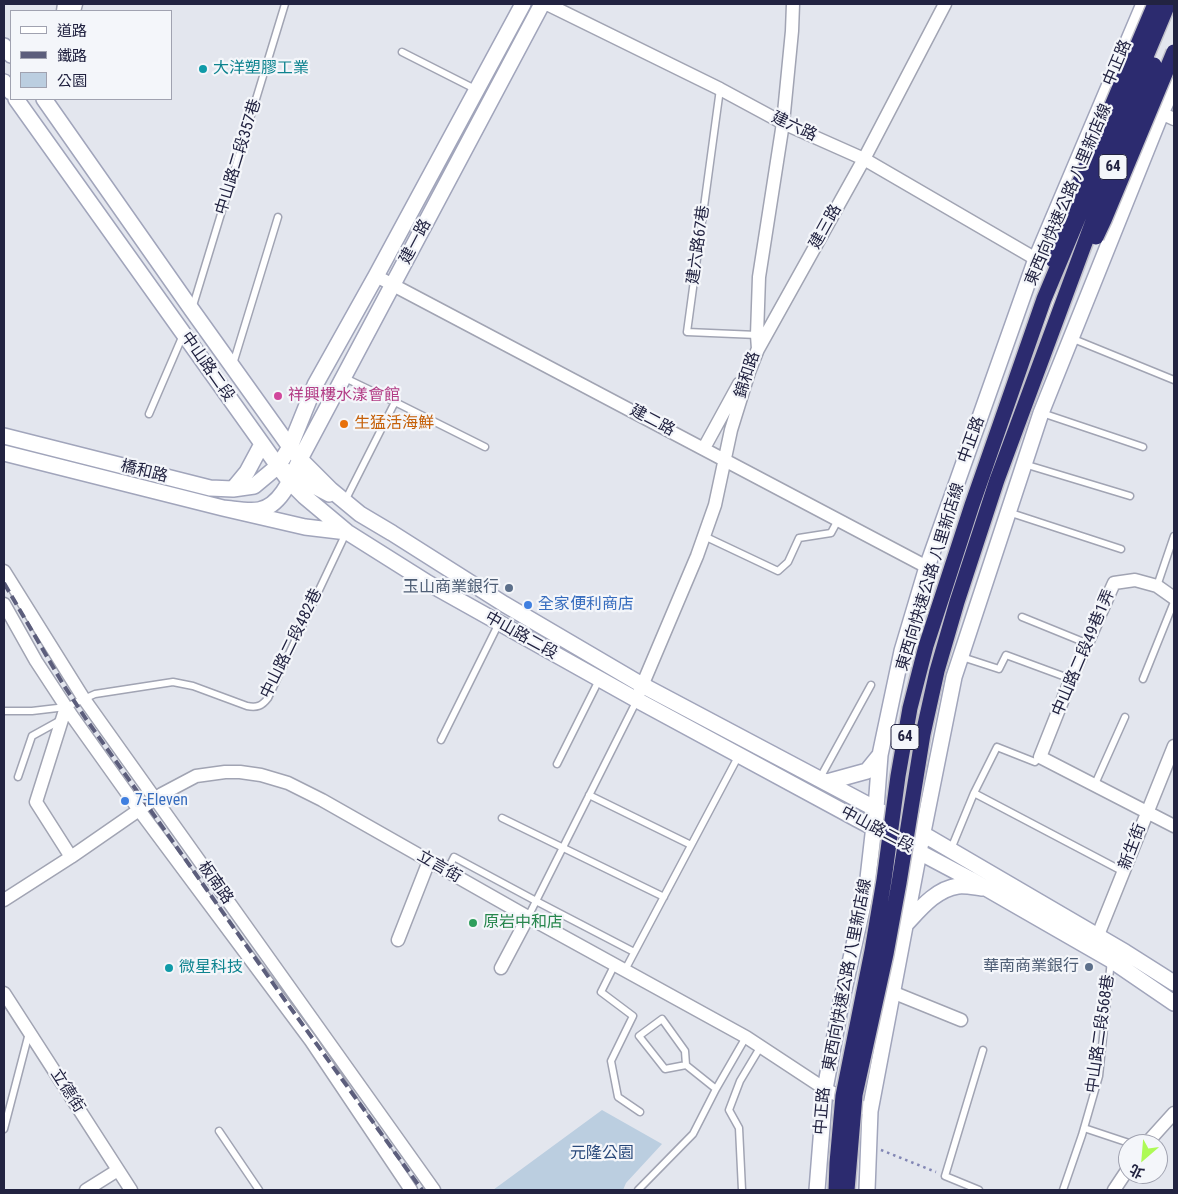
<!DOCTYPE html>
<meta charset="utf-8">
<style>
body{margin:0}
#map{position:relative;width:1178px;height:1194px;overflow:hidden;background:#e3e6ee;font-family:"Roboto Condensed","Noto Sans TC",sans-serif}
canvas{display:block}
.frame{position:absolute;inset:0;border:5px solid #222341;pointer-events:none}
.legend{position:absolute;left:10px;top:10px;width:162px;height:90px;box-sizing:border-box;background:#f4f6fa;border:1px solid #a0a2b0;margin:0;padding:6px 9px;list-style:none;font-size:15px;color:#222341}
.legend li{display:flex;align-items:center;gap:10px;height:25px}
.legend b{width:25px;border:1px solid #a0a2b0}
.north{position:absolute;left:1118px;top:1134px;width:50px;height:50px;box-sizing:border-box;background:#f4f6fa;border:1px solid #a0a2b0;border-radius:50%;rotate:207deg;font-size:14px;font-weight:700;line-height:20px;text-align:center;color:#222341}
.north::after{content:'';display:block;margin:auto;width:18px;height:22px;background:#adfa55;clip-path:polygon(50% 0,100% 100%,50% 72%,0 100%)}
</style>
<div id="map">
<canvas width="1178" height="1194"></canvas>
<div class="frame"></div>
<ul class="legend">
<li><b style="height:6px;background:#fff"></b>道路</li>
<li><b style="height:6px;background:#5c5e7c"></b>鐵路</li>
<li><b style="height:14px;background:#bbcee0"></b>公園</li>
</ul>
<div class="north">北</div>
</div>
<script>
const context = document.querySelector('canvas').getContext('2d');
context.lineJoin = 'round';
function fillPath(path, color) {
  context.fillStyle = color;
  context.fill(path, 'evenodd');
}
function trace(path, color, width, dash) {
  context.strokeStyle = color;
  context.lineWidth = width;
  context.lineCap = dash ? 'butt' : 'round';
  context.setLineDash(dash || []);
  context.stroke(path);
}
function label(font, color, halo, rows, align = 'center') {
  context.font = font + ' "Roboto Condensed","Noto Sans TC",sans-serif';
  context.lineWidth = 4.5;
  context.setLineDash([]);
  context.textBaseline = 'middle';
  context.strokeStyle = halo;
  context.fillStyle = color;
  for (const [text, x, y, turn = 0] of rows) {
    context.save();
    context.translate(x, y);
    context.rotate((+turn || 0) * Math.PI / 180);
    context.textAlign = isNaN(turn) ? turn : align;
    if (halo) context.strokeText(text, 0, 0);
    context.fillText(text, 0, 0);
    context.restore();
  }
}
const green = new Path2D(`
 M602,1110L662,1144L626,1183L623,1190H493Z`);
const path = new Path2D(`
 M881,1150L936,1172`);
const lane = new Path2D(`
 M402,52L477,90
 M720,89L687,332L757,335
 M192,309L285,4
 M1071,338L1174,380
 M233,364L278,217
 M345,378L395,402L345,501
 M395,402L485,447
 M1042,413L1143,447
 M149,414L183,335
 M1024,464L1130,496
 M1008,512L1121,549
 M704,536L778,571L788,562L799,538L831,533L838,520
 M1157,586L1174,536
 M1022,617L1086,643
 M962,657L999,669L1006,655L1071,679
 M1143,679L1174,602
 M4,711H32L66,707L95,694L173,682L193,686L247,706C257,708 262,706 268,698L346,533
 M441,740L499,623
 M557,764L599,680
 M18,777L32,736L61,720
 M820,778L871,685
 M1095,784L1125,717
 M974,793L1124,872
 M589,795L691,845
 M502,818L664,897
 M951,849L974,793L997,747L1035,762L1040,757
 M447,871L454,857L536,901L634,952
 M528,917L637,700
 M615,964L601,992L633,1016L611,1061L618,1097L640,1112
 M625,970L739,755
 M686,1065L665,1069L639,1036L662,1019L685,1051L686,1065L716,1089
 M1084,1128L1132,1144
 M4,1129L29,1033
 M219,1131L259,1190
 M638,1190L693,1134L716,1089L746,1037
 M742,1190L739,1128L729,1110L740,1081L761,1046
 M979,1190L945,1176L983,1050
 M1063,1190L1082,1135L1099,1076L1111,960`);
const street = new Path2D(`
 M547,4L720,89L783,123L864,159L1036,259
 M63,11L64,4
 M74,11L76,4
 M1152,109L1174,119
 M376,276L927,567
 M757,351L864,159L945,4
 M704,448L739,384
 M4,571L84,699L434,1190
 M1174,598L1157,586L1135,580L1114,583L1071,679L1040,757L1174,826
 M4,604L36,661L72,716L139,810L311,1041L411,1190
 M639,693L697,556L715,505L731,430L749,372L758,349L757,335L759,277L783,123L792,31L793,4
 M66,707L36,802L71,857
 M4,900L71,857L162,794L196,776L225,772H240L261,775L288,783L322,800L528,917L746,1037L825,1089L870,1111
 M398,940L429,861
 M1094,945L1174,746
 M501,968L528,917
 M892,992L961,1020
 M4,993L131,1190
 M1146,1144L1174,1113
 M86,1190L118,1170
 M1114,1190L1128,1169`);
const secondary = new Path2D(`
 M4,46L11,55
 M4,82L11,92
 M16,99L278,466L290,482L304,496L347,532L428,583L637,700L857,819L970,879L1111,960L1174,1003
 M44,99L192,310L290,447L300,459L331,490L360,514L392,533L504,604L642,685L923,834L1125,952L1174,983
 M1018,395L1092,204
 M4,436L210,488L233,489L254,486L278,466L290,447L315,385L376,276L523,4
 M4,453L223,508L305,527L347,532
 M286,471L329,494
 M233,489L247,472L262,444
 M223,508C235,509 248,512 259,510C281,506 292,477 300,459L542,4
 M827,782L867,771L880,755
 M898,830L914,732L929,667L956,578
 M906,924C920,909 936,889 958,886C965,885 974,887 982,888
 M817,1190L825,1089L841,1003L867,887L876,808L880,755L902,651L927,567L1036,259L1144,4
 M867,1190L870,1111L919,852L954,677L1041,413L1163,109L1174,85`);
const rail = new Path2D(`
 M4,583L63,684L86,719L287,1003L422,1190`);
const highwayBridge = new Path2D(`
 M1096,237L1104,220L1174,52
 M1053,260L1059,231L1155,4
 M836,1190L837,1163L843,1096L872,951L884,880L898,776L910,708L926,646L972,505L1044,299L1168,4
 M847,1190L855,1095L886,954L899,883L923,734L937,671L957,602L997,480L1129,124L1154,65`);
const markers = [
 [203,69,5,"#0f9aa8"],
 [278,396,5,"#d1479c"],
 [344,424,5,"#e8710a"],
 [509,588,5,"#5c6f8a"],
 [528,605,5,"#3f7fe0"],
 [125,801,5,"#3f7fe0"],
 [473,923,5,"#2e9e5b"],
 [1089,967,5,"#5c6f8a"],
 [169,968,5,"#0f9aa8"]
];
const shields = [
 [1113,167,28],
 [905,737,28]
];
const shieldNames = [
 ["64",1113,167],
 ["64",905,737]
];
const streetNames = [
 ["中正路",1118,63,-67],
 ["建六路",794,127,25],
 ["中山路二段357巷",239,157,-73],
 ["東西向快速公路 八里新店線",1069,195,-67],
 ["建三路",826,227,-61],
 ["建一路",416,242,-62],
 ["建六路67巷",699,245,-82],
 ["中山路二段",207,367,55],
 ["錦和路",748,375,-72],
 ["建二路",652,421,28],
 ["中正路",972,440,-70],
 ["橋和路",144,472,14],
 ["東西向快速公路 八里新店線",931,577,-73],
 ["中山路二段",521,636,29],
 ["中山路二段482巷",292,644,-64],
 ["中山路二段49巷1弄",1084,653,-67],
 ["中山路二段",877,830,28],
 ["新生街",1133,847,-69],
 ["立言街",439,867,30],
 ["板南路",215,883,55],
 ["東西向快速公路 八里新店線",848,975,-79],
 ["中山路二段568巷",1101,1034,-82],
 ["立德街",67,1091,57],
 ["中正路",823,1111,-85]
];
const cultureNames = [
 ["大洋塑膠工業",213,69],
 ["微星科技",179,968]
];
const hotelNames = [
 ["祥興樓水漾會館",288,396]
];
const foodNames = [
 ["生猛活海鮮",354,424]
];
const serviceNames = [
 ["玉山商業銀行",499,588],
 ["華南商業銀行",1079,967]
];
const shopNames = [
 ["全家便利商店",538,605],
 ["7-Eleven",135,801]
];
const leisureNames = [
 ["原岩中和店",483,923]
];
const parkNames = [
 ["元隆公園",602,1154]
];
fillPath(green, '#bbcee0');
trace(lane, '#a1a4b3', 9);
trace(street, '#a1a4b3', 15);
trace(secondary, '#a1a5bb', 18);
trace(path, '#8286b4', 2.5, [2.5, 4]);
trace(lane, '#fff', 6);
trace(street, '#fff', 12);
trace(secondary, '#fff', 15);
trace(rail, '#5c5e7c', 4, [10, 5]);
trace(highwayBridge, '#c1c1ca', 18, []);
trace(highwayBridge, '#2c2b6f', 15);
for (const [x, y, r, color] of markers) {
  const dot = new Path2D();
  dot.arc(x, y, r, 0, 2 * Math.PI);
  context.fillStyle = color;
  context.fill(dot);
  trace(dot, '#f4f6fa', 2);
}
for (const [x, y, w] of shields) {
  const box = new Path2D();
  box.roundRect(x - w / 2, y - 12.5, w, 25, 4);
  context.fillStyle = '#f4f6fa';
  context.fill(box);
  trace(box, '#222341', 1);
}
label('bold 15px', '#222341', null, shieldNames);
label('16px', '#222341', '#f4f6fa', streetNames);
label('16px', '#0d838f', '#f4f6fa', cultureNames, 'left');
label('16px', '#b23c85', '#f4f6fa', hotelNames, 'left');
label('16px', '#c56008', '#f4f6fa', foodNames, 'left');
label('16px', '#4e5e75', '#f4f6fa', serviceNames, 'right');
label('16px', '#366cbe', '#f4f6fa', shopNames, 'left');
label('16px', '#27864d', '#f4f6fa', leisureNames, 'left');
label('16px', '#29497b', '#f4f6fa', parkNames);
</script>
